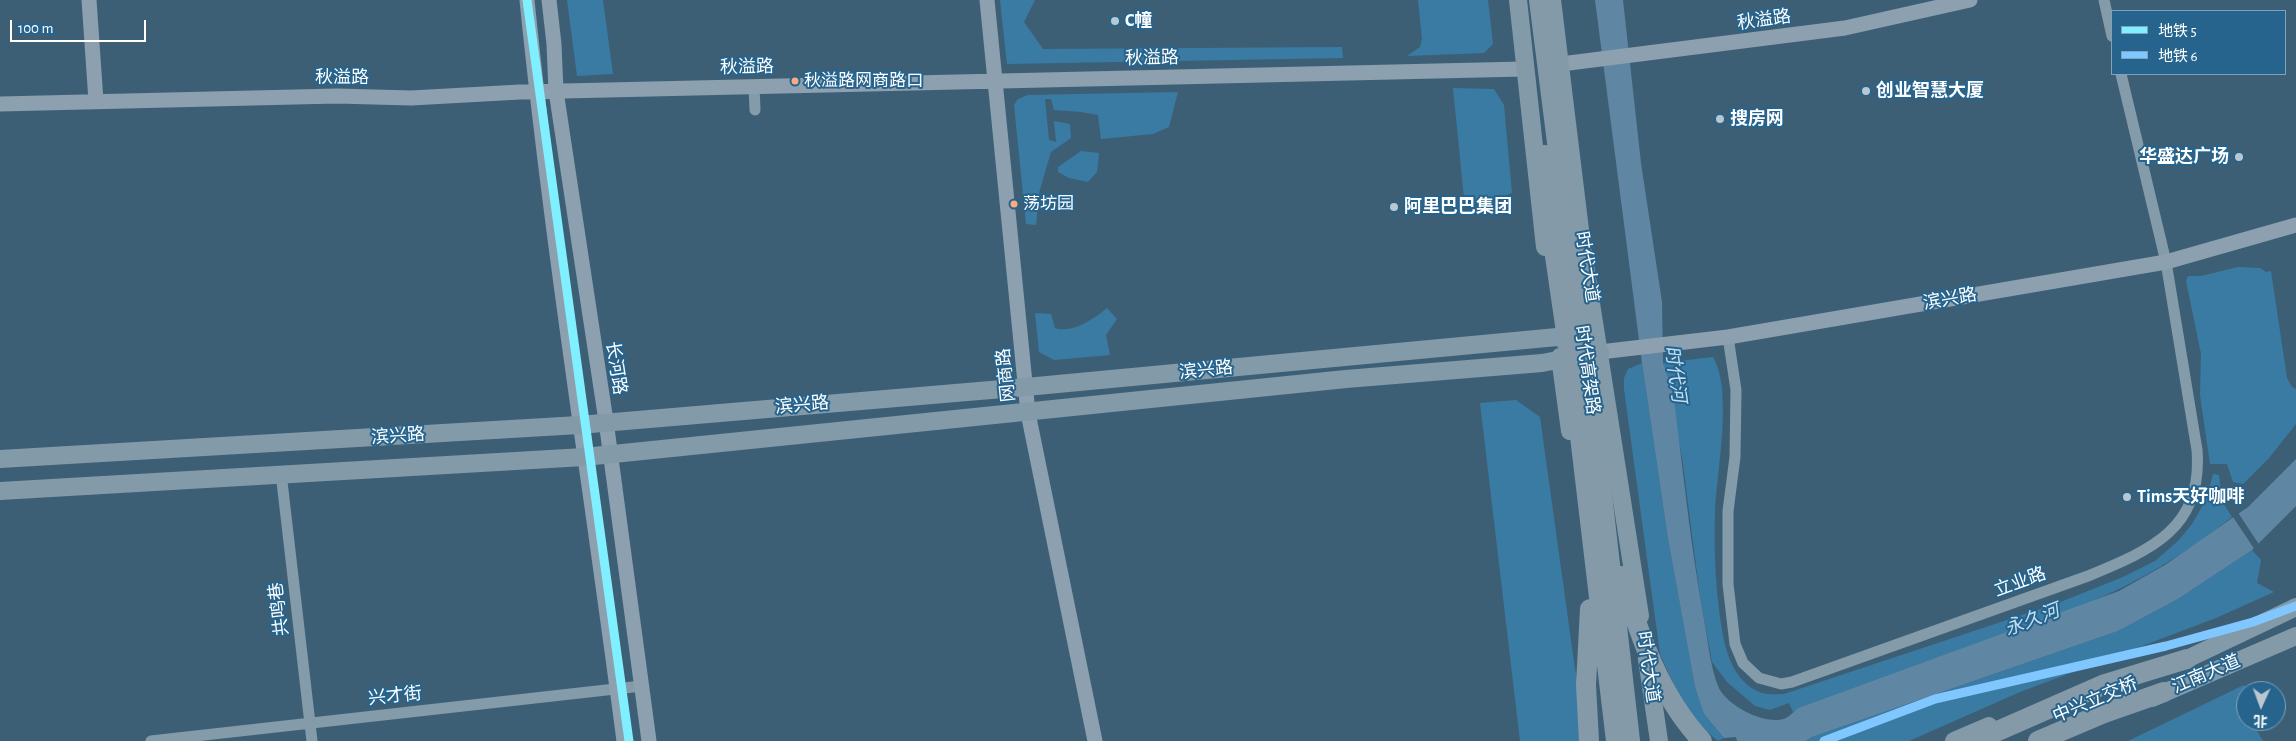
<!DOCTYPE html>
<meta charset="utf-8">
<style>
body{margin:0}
#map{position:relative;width:2296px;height:741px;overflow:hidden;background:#3d5f76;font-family:"Alegreya Sans","Noto Sans SC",sans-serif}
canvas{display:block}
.legend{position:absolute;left:2111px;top:10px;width:175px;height:65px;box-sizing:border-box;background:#26648d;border:1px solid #7da2bb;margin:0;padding:6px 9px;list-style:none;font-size:15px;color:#fff}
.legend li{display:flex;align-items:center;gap:10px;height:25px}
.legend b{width:25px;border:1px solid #7da2bb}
.north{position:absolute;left:2236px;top:681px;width:50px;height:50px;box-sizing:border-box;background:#26648d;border:1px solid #7da2bb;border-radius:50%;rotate:182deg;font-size:14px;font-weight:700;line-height:20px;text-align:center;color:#fff}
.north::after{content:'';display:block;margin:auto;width:18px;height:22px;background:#bbc7cf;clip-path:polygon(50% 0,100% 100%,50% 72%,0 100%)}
.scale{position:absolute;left:10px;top:20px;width:136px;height:22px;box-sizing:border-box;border:2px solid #fff;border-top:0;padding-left:6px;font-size:15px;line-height:18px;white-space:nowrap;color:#fff;-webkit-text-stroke:4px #26648d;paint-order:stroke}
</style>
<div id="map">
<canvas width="2296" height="741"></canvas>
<ul class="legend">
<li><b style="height:6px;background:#80efff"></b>地铁 5</li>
<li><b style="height:6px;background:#80c6ff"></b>地铁 6</li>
</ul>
<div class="north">北</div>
<div class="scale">100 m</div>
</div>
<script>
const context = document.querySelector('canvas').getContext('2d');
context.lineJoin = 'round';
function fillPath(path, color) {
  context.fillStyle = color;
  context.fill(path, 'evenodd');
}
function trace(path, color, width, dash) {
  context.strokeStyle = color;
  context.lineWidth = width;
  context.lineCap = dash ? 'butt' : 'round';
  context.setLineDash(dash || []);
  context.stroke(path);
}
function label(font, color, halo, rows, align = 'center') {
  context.font = font + ' "Alegreya Sans","Noto Sans SC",sans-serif';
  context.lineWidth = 4;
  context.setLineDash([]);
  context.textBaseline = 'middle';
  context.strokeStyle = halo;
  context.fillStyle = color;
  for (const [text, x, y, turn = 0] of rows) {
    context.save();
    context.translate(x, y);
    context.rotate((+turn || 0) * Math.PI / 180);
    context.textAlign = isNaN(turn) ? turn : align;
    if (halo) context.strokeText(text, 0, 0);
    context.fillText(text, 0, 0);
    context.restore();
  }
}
const green = new Path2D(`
 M567,0H603L613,74L577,76Z
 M1000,0H1035L1024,22L1043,49L1342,47L1343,58L1007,64Z
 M1418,0H1488L1493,44L1484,53L1407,56L1420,47L1422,39Z
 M1453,88L1494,89L1504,105L1512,193L1488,202L1464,198Z
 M1178,92L1169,127L1153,134L1101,139L1098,115L1081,112L1054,110L1051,99H1045L1049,140L1056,142L1054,121L1070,124L1071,138L1051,152L1039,193L1036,225L1026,224L1014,105L1018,99L1028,95Z
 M1081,151L1099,153L1097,172L1088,182L1069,178L1058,172V167Z
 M2238,267L2260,268L2266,272L2271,271L2287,378L2292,387L2296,389V424L2269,458L2243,484L2233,482L2227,464H2210L2200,395L2201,354L2186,281L2188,276H2201Z
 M1107,308L1117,319L1106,335L1110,355L1054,360L1039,352L1035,313L1051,314L1055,328C1072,334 1094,319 1107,308Z
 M1713,357C1733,391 1717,470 1715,511C1714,547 1715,581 1720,617C1724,646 1731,682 1762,693C1768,695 1777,694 1784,694L2058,603L2123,577L2155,561L2179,540L2192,524L2206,500L2213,474L2219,475L2222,501L2232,517C2185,554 2138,583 2082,605L1798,708L1793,712L1789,703L1770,710L1755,706L1727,682L1712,662L1700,596L1682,457L1663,363Z
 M1642,363L1668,539L1695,687L1704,714L1724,738L1718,741L1699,725L1681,701L1660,654L1624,389V378L1628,369Z
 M1516,400L1540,417L1575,669L1593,741H1520L1480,403Z
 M2252,550L2261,560L2257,583L2274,592L2216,618L2020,692L1909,741H1807L1812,737L2118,631L2178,599Z
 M2244,685L2249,691H2246V721H2259L2254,726L2263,741H2128Z`);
const water = new Path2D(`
 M1595,0H1623L1641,163L1662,302L1663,363L1673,392C1683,468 1690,544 1704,619C1708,641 1710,666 1718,686C1725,705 1767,727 1786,718C1790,716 1794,711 1798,708L2119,591L2165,565L2248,507L2296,459V506L2252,550L2178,599L2118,631L1812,737L1806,741H1737L1736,737L1724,738L1704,714L1695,687L1668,539L1642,363Z`);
const pier = new Path2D(`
 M2237,511L2260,546L2255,550L2231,514Z`);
const street = new Path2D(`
 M2104,0L2112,36
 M754,86L755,110
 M1728,337L1736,390L1735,457L1728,511V584L1735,644L1743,663L1759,678L1781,684L1792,682L2088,576C2151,550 2203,529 2197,450L2166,262L2121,74
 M281,473L312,741
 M151,741L642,686`);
const secondary = new Path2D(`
 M89,0L96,101
 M527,0C552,248 592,494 624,741
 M549,0L554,44L556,91L606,421L649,741
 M987,0L1028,413L1095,741
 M1561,64L1845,28L1970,0
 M0,104L337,96L411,98L520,92L1524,69
 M1600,352L1728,337L2166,262L2296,225`);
const primary = new Path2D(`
 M1518,0L1545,247
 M1552,0L1582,246L1640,616
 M1560,357L1570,431
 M0,459L579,425L1026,387L1557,337L1600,352
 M0,491L584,457L1346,379L1542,363L1583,355
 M1647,659L1659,741
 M2174,663L2187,659L2296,607
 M2152,698L2296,636
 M1954,741L1989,726`);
const highway = new Path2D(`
 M1539,0L1571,253L1590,388L1630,741
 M1545,155L1555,256L1575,394L1616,741
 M1621,576C1640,636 1659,695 1702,741
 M1589,741L1586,685L1590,609
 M1975,741L2105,684L2187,659
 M2038,741L2104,713L2164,692`);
const metro1 = new Path2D(`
 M527,0L629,741`);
const metro2 = new Path2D(`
 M1824,741L1935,699L2166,646L2253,622L2296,606`);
const markers = [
 [1115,21,5,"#bbc7cf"],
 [795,81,4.5,"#ffa980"],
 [1866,91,5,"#bbc7cf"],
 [1720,119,5,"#bbc7cf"],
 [2239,157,5,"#bbc7cf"],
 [1014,204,4.5,"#ffa980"],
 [1394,207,5,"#bbc7cf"],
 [2127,497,5,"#bbc7cf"]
];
const busNames = [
 ["秋溢路网商路口",804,81],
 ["荡坊园",1023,204]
];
const streetNames = [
 ["秋溢路",1764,20,-8],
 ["秋溢路",1152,58,-1],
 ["秋溢路",747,67,-1],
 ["秋溢路",342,78],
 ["时代大道",1587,267,81],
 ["滨兴路",1950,299,-10],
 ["长河路",616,368,81],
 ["滨兴路",1206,370,-6],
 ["时代高架路",1587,370,82],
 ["网商路",1006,375,-96],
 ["滨兴路",802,405,-5],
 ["滨兴路",398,436,-4],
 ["立业路",2020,582,-20],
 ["共鸣巷",279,609,-97],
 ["时代大道",1648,667,82],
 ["江南大道",2206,674,-23],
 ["兴才街",395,696,-6],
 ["中兴立交桥",2095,700,-23]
];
const poiNames = [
 ["C幢",1125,21],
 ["创业智慧大厦",1876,91],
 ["搜房网",1730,119],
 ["华盛达广场",2229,157,"right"],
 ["阿里巴巴集团",1404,207],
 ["Tims天好咖啡",2137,497]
];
const waterNames = [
 ["时代河",1675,374,82],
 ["永久河",2032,620,-21]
];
fillPath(green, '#3a7ba3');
fillPath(water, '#5f86a2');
fillPath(pier, '#3d5f76');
trace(street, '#849ba9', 11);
trace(secondary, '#8ca0af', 15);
trace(primary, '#839aa9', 18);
trace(highway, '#849aa9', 20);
trace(metro1, '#80efff', 9);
trace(metro2, '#80c6ff', 9);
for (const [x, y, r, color] of markers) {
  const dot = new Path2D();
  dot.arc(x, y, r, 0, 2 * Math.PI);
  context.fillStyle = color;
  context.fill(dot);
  trace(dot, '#26648d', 2);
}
label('17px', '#fff', '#26648d', busNames, 'left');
label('18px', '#fff', '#26648d', streetNames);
label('bold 18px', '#fff', '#26648d', poiNames, 'left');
label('italic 19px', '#c1dff2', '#26648d', waterNames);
</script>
